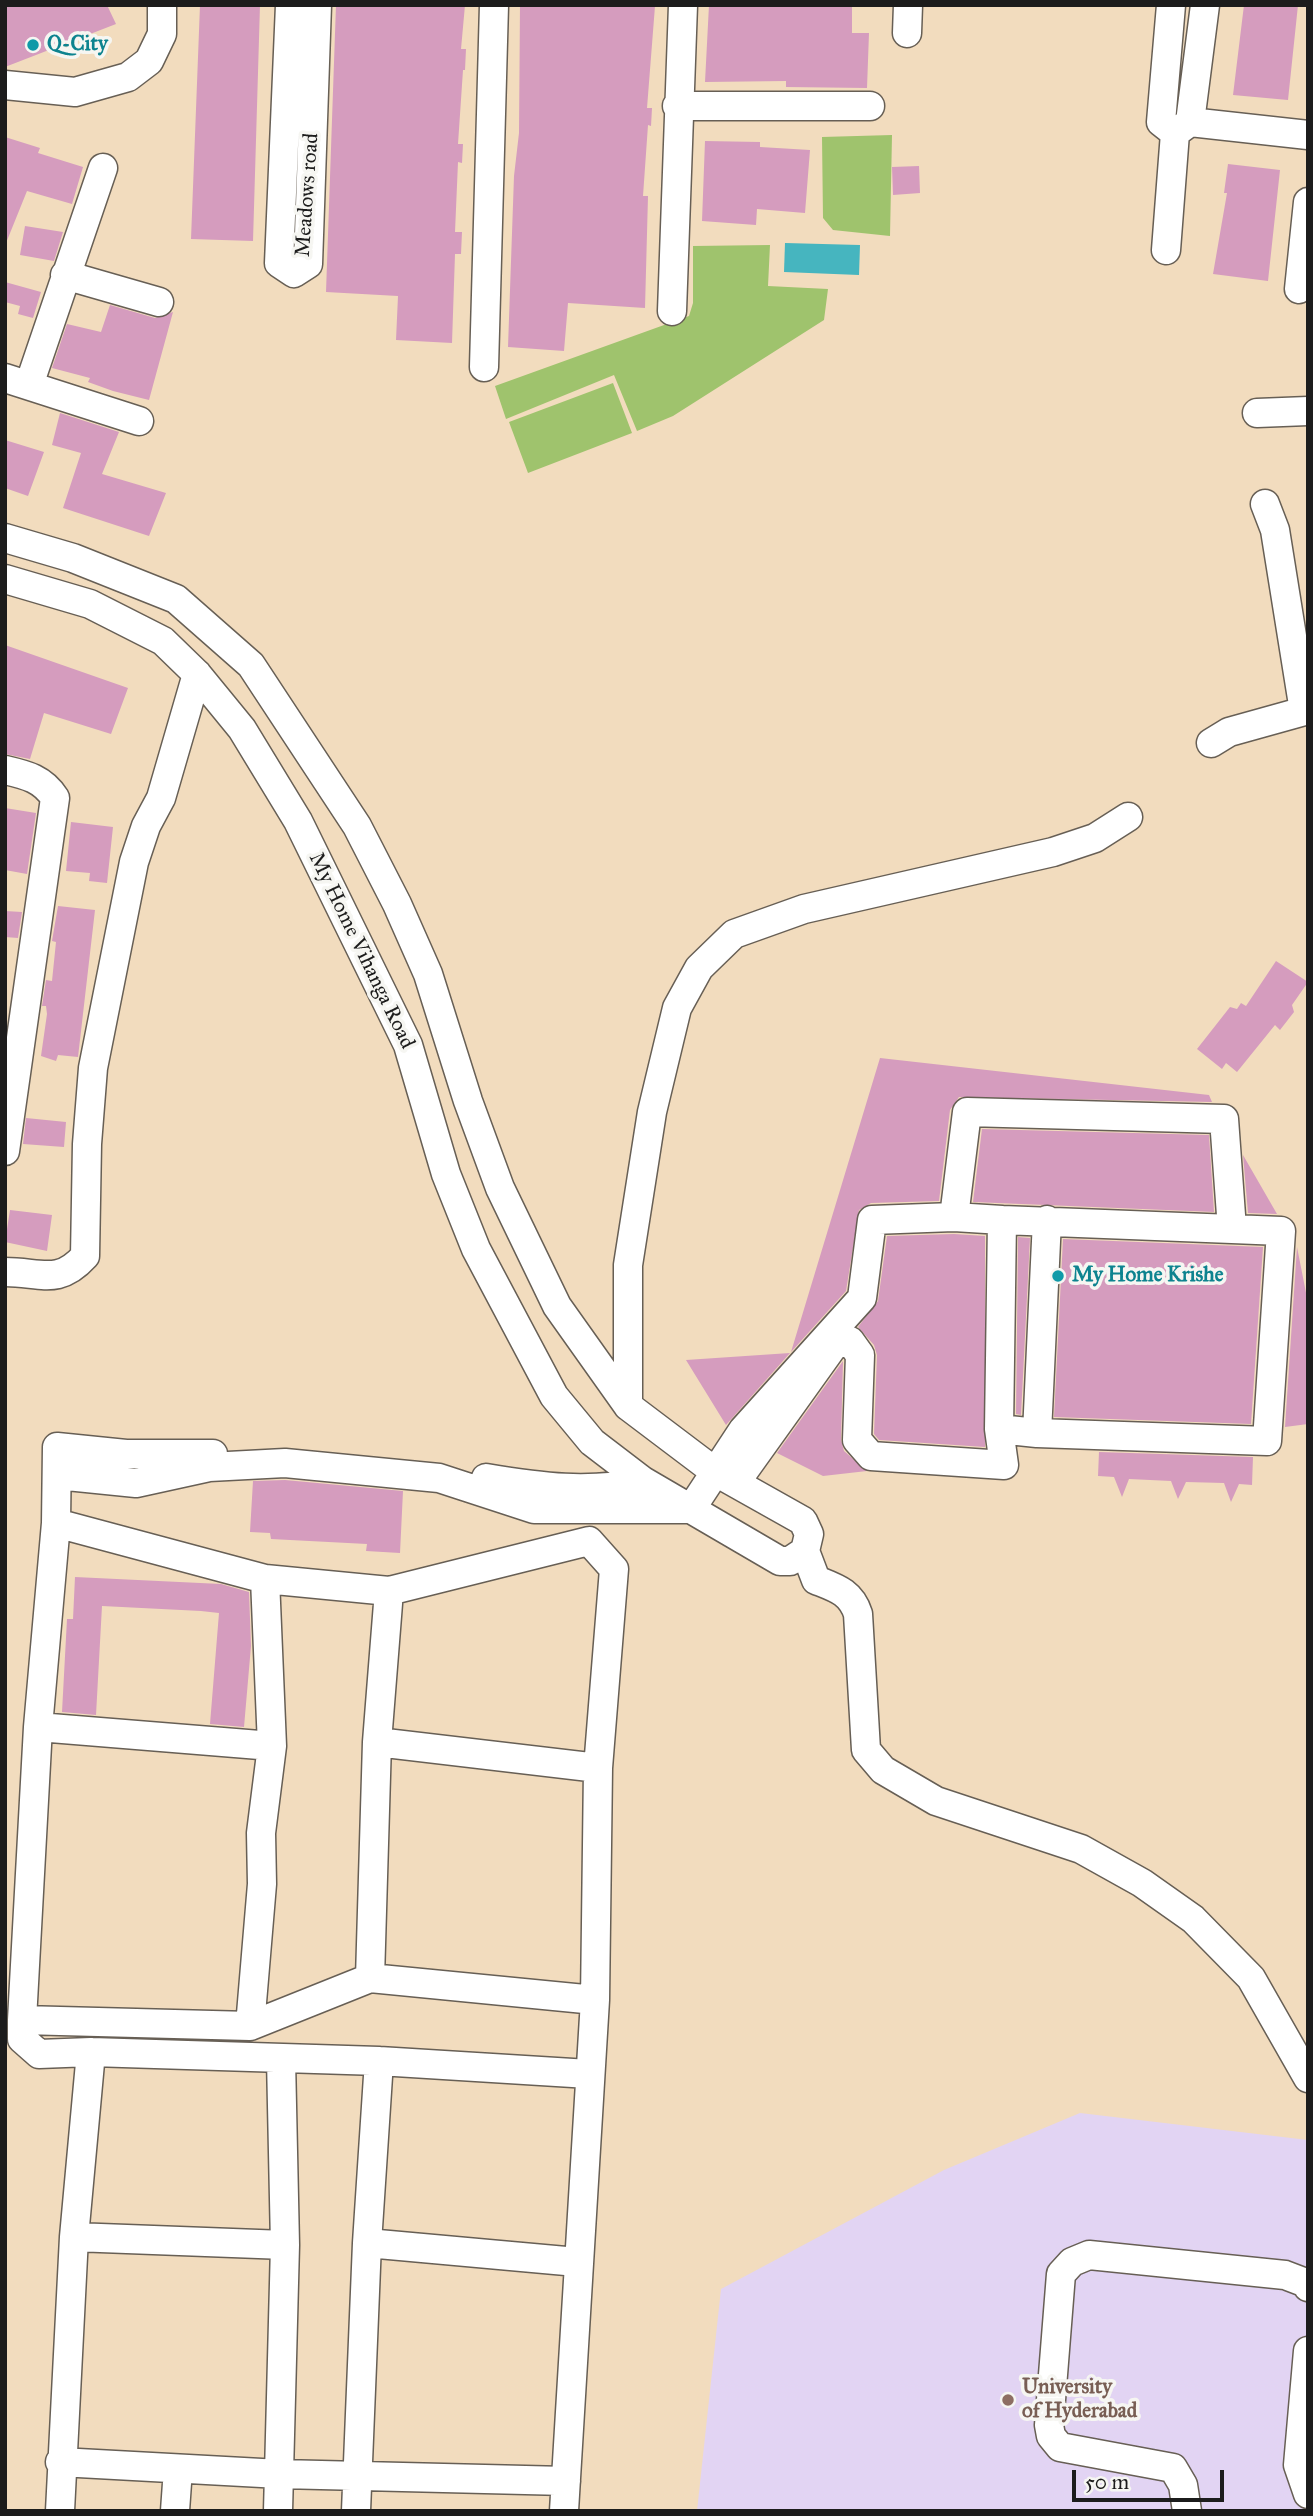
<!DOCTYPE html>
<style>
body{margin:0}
#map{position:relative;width:1313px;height:2516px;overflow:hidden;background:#f2dcbe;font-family:"IM FELL Great Primer",serif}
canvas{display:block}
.frame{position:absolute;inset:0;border:7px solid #1c1c1c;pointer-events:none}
.scale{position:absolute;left:1072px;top:2470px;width:152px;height:32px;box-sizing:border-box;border:4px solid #1c1c1c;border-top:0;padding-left:9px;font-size:21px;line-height:24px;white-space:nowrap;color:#1c1c1c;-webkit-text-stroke:5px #f6f6f2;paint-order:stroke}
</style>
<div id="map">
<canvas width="1313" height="2516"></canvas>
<div class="frame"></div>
<div class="scale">50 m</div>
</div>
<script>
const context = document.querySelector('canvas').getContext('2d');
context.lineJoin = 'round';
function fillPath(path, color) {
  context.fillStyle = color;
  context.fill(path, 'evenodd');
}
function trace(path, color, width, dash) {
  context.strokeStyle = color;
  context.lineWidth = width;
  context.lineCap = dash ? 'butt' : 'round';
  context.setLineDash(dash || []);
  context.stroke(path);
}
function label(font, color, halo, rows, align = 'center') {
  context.font = font + ' "IM FELL Great Primer",serif';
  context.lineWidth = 7;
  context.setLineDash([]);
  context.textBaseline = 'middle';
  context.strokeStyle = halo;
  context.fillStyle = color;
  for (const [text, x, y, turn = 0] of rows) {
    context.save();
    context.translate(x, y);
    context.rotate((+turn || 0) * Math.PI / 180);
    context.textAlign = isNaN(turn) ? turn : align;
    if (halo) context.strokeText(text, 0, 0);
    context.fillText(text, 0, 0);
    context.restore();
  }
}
const built = new Path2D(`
 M1080,2113L1308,2140V2511H697L721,2289L944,2170Z`);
const green = new Path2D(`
 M892,135L890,236L833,230L823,218L822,137Z
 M770,245L768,286L828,289L824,320L673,416L637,431L614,375L506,419L495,386L689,316L693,303V246Z
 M613,383L632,433L528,473L509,422Z`);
const water = new Path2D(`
 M785,243L860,245L859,275L784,272Z`);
const building = new Path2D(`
 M5,5H107L116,24L5,67Z
 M200,5H260L253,241L191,239Z
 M336,5H465L461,49H466L465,70H463L458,144H463L462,163L458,162L455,232H462L461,254H455L452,343L396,340L398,296L326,292Z
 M520,5L655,6L647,108H652L651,126L648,125L643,196H648L645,308L568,303L564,351L508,347L514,176L519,133Z
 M709,5H852V33H869L867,88L786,87V81L705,82Z
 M1244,5H1298L1288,100L1233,95Z
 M5,137L40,148L38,153L83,167L72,204L27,191L6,243Z
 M705,141L760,142V147L810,150L805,213L757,209L756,225L702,221Z
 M1228,164L1280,170L1268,281L1213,274L1227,193H1224Z
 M919,166L920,193L893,195L892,167Z
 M25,226L63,232L54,261L20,255Z
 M5,282L41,292L33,318L18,314L20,306L5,302Z
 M110,305L155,318L173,312L149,400L113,391L88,382L90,378L52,368L67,324L101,332Z
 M60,413L119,432L102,474L166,493L149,536L63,508L81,453L52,445Z
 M5,440L44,452L28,496L5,488Z
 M5,645L128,688L111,734L44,713L30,759L5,754Z
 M5,808L36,813L27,874L5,870Z
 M71,822L113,827L107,883L89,881L90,873L66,871Z
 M58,906L95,910L78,1057L58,1055L56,1061L41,1056L47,1014L46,1006H42L46,980L52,981L56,942L52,941Z
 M5,911L22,912L18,938L5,937Z
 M1276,961L1308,982L1292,1005L1294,1012L1280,1030L1275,1025L1237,1072L1226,1063L1222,1069L1197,1049L1230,1007L1237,1009L1241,1003L1246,1006Z
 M880,1058L1209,1095L1212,1102L959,1097L950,1110L939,1201L871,1203L859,1210L846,1291L791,1352Z
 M26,1118L66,1122L64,1147L23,1144Z
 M982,1129L1209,1135L1214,1212L973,1202Z
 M1243,1155L1277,1214L1248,1213Z
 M10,1210L52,1215L47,1251L5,1242Z
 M954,1234L985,1236V1447L879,1440L874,1434L877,1355L874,1345L858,1327L878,1301L887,1236Z
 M1018,1237L1030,1238L1021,1415L1016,1414Z
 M1063,1239L1263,1247L1251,1424L1054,1417Z
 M1297,1247L1308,1303V1424L1285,1427Z
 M790,1353L726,1425L686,1360Z
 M843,1361L841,1440L844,1451L867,1471L823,1476L777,1453Z
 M1099,1452L1253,1457L1252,1485L1239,1484L1231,1502L1224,1483L1186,1482L1178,1499L1171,1481L1129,1479L1122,1497L1114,1477L1098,1476Z
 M285,1480L403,1491L400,1553L366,1551L367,1544L271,1539L270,1533L250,1532L253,1481Z
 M75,1577L221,1584L249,1592L251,1646L244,1727L210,1724L219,1613L201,1611L102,1606L96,1715L62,1712L67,1619H73Z`);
const minor = new Path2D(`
 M290,5L279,263L294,273L308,264L317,5
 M1171,5L1161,122L1175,133L1190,122L1308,135
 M907,33L908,5
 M5,85L75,92L128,77L149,61L162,34V5
 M677,106H870
 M1190,122L1205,5
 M1166,250L1175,133
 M65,275L159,302
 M1299,289L1308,202
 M672,311L683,5
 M484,367L494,5
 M5,378L139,421
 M29,385L103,168
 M1257,413L1308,411
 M1265,504L1275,530L1304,711
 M5,538L73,558L176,599L251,665L357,826L397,904L428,974L468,1101L500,1188L557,1306L628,1406L714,1471L803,1521L809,1534L805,1551L816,1580C836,1588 851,1592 858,1614L866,1750L883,1770L936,1801L1081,1849L1142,1883L1193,1919L1251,1978L1308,2078
 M5,579L90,604L163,641L197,674L242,729L298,821L408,1045L446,1174L476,1249L554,1396L592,1442L643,1481L780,1561H790L805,1551
 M1211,743L1229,732L1308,710
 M5,770C27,775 43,779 55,798L5,1151
 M1002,1220L1232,1229
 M5,1272C41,1272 58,1286 85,1256L87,1144L93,1068L134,862L146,826L161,798L197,674
 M628,1406V1265L652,1112L677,1008L699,968L734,934L804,909L1053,852L1095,838L1128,817
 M1037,1433L1047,1220
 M57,1475L136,1483L209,1467L285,1463L439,1478L534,1509H691L743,1430L862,1298L872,1220L954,1217L967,1112L1224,1119L1232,1229L1281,1231L1267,1441L1037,1433L999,1429
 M486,1478C540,1487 590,1494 643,1481
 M736,1482L834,1345L850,1341L860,1355L857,1440L871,1456L1004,1465L999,1429L1002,1220L954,1217
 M56,1523L57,1447L126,1454H213
 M38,1727L272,1746
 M377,1742L598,1768
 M370,1978L377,1742L389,1591
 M22,2020L250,2026L370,1978L595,2000
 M250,2026L262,1884L261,1833L272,1746L265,1579
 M91,2052L379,2061L589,2074
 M74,2237L285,2245
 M367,2243L577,2262
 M1308,2351L1298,2465L1308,2494
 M60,2462L280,2474L566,2481
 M60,2511L74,2237L91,2052L39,2054L22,2039V2020L38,1727L56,1523L265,1579L389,1591L589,1541L614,1569L598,1768L595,2000L564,2511
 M175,2511L178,2469
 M278,2511L285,2245L281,2059
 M356,2511L367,2243L379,2061
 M1187,2511L1183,2485L1173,2468L1060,2447L1051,2436L1049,2425L1061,2274L1072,2262L1089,2255L1285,2275L1306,2283L1308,2287`);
const markers = [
 [33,45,7,"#0f9aa8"],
 [1058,1276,7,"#0f9aa8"],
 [1008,2400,7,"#8d6e63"]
];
const cultureNames = [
 ["Q-City",47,45],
 ["My Home Krishe",1072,1276]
];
const streetNames = [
 ["Meadows road",308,195,-86],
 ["My Home Vihanga Road",361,951,64]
];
const educationNames = [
 ["University",1022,2388],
 ["of Hyderabad",1022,2412]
];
fillPath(built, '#e2d4f3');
fillPath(green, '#9fc36d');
fillPath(water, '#46b5bf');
fillPath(building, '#d59cbe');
trace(minor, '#675f55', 31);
trace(minor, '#fff', 28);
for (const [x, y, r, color] of markers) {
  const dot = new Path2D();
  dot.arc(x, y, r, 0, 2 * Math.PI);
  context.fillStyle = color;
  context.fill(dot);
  trace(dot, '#f6f6f2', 2.5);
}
label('bold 21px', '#0d838f', '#f6f6f2', cultureNames, 'left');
label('21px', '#1c1c1c', '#f6f6f2', streetNames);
label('bold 21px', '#785e54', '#f6f6f2', educationNames, 'left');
</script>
